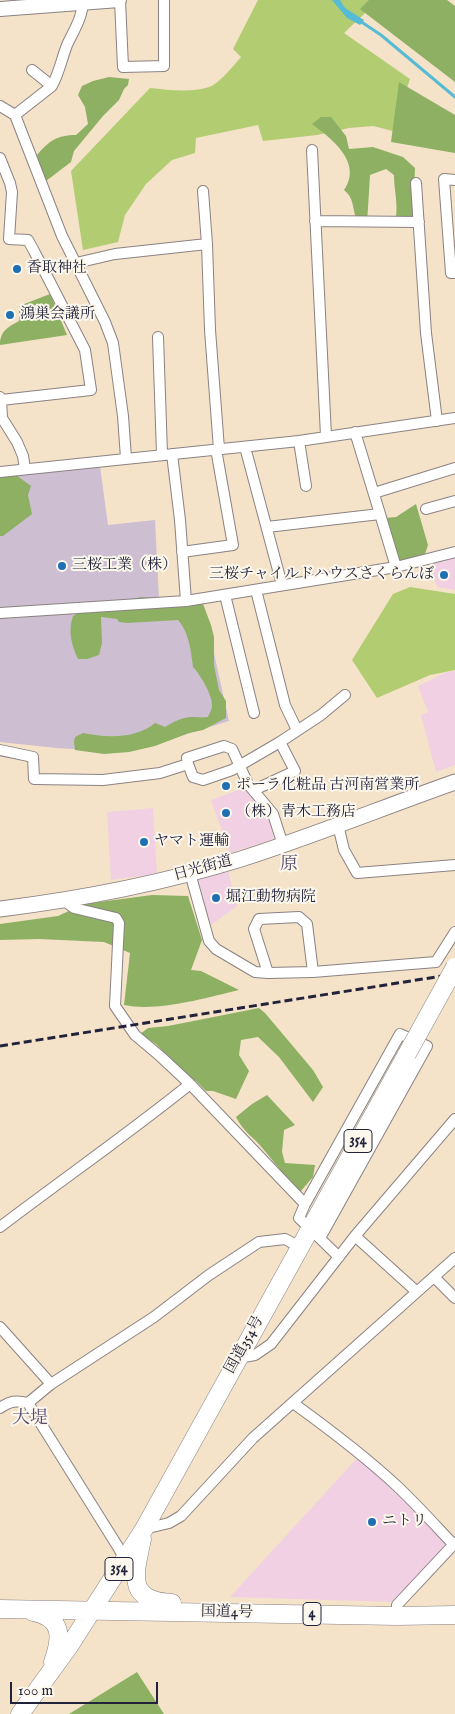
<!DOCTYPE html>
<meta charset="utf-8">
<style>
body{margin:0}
#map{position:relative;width:455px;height:1714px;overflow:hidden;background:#f4e3c9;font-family:"IM FELL English",serif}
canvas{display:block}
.scale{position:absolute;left:10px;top:1682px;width:148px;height:22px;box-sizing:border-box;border:2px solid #22223b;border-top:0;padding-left:6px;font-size:15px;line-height:18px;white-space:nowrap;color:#22223b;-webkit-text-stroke:4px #fbf7ec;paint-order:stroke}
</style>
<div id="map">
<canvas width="455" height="1714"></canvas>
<div class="scale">100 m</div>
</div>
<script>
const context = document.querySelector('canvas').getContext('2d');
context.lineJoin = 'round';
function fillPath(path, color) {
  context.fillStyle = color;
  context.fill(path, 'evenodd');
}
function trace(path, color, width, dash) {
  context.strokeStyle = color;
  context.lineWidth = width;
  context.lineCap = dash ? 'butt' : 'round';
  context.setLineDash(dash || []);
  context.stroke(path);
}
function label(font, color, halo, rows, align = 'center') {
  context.font = font + ' "IM FELL English","Noto Serif JP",serif';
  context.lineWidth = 4;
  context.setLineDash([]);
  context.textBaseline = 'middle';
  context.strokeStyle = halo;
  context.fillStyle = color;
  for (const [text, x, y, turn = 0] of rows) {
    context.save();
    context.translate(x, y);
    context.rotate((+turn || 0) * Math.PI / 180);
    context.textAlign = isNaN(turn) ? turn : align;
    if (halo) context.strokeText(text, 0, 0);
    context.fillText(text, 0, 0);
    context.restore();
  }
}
const built = new Path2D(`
 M455,556V590L437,587L430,563Z
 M455,671V765L436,772L421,715L428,712L418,686L447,672Z
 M244,788L268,815L274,839L230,853L211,800Z
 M153,808L157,874L111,880L107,812Z
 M228,871L237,906L210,926L198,878Z
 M358,1457L448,1543L392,1602L230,1597Z`);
const industrial = new Path2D(`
 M100,466L108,525L155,520L159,599L0,608V476Z
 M203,604L229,721L129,752L56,748L0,742V617Z`);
const green = new Path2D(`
 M258,0H379L344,33L410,79L393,131L373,126L349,128L317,135L263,141L258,125L196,138L195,153L172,160L146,184L125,215L118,242L83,250L71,171L150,88C168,90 191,93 209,87C219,84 234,65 241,57L233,49Z
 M410,587L455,594V670L430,675L377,698L352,660L393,594Z`);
const forest = new Path2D(`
 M369,0H447L455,6V82L360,9Z
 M109,77L129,79L128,85L124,89L119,100L103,116L74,151L71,162L46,181L40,169L37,155C49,141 57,135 76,135L88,124L85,107L78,95L82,86L93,81Z
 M399,82L455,115V153L391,142Z
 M321,117H331L346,136L349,149L373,147L403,157L415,168L413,220L396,217C398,201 394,191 394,175L386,169L370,175L367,224L356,218C352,206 354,198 344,190C363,163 332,139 312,124Z
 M50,294L67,335L0,345C0,331 8,327 19,321V306Z
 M0,475H16L31,486L28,495L32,514L3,536H0Z
 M416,504L428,545L425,554L398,562L385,518L396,517Z
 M142,597L166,599L192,604H203L211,625L214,637V665L219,690L226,701V718L203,730L189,733L155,746L129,752L104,754L75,750L74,742L75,737L83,733C107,738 136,739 155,723L165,727C171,723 183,717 191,717C197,717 202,718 208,717C209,714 212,710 212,706C213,696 200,674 193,667C191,651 189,632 178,620L127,623L119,622L117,619L101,617L102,643L99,655L87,659H78C71,644 68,631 73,616L100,602L122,601Z
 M152,895L188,896L202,940L191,970L201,971L239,990C206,998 157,1012 124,1005L130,953L104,942L39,939L0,940V924L58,916L84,904Z
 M259,1008L265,1013L313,1070L323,1087L313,1102L279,1057L258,1037L241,1040L239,1055L249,1071L236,1099L213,1091H206L196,1081L186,1076L156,1044L140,1034L148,1028L168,1026Z
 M267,1095L295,1125L284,1130L282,1152L285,1163L315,1165L313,1177L300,1192C287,1179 276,1164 264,1150C254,1137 244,1133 236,1117L252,1104Z
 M137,1672L164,1714H69Z`);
const water = new Path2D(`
 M332,0H340L345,8L364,20L360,25L347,18Z`);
const stream = new Path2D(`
 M360,21L381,35L455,97`);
const minor = new Path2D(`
 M120,0L123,67L164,66V0
 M32,70L52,86
 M0,106L15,115L62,236L105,322L113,343L123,416L126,458
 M15,115L52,86C59,73 62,58 67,45C74,30 83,17 83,0
 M312,150L326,436
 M0,158L10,183L12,192L9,239L28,240L34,251L85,350L91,390L1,400L0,397
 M455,180L444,179L451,273H455
 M416,183L426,333L437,421
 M203,191L207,244
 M315,221L419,222
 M76,263L115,254L207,244L210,330L219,449
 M158,337L162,454
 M1,400L2,418L17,442L23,456L25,469
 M355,432L380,514
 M299,441L306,486
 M245,447L282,585
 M172,454L180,520L186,601
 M0,472L299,441L455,418
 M374,493L455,468
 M426,509L455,501
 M267,527L380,514L396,567
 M182,552L233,545L216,449
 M256,590L285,705L297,730
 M225,595L254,713
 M0,613L186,601L396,567L455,552
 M0,750L33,757L34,779L103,780L160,773L188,764
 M254,790L295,771L280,742
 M338,825L344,850L357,873L455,865
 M283,845L273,814L248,784L232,749L224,746L187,758L188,764L193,777L203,780L232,770L280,742L321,715L345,695
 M190,873L209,941L216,949L255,972L268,973L254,929L259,919L299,917L307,924L313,972L268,973
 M62,899L74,908L116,918L119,923L115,1006L135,1035L160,1056L190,1084L305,1204L299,1218L339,1257
 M313,972L436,962L455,932
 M305,1204L400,1034L427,1046L320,1238
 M0,1227C63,1179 128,1134 190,1084
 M355,1236L417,1292
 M434,1277L455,1298
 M0,1327L51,1384
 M238,1358L255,1355L271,1344L355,1236L455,1119
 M28,1403L51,1384L154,1317L209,1275L259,1242L285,1239L300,1247
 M293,1403C329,1429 365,1456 398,1487C417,1505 435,1525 454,1545
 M0,1408C10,1401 16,1400 28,1403L118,1547L125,1560
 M144,1529L169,1523L181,1516L253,1438L455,1258
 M397,1616V1605L455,1543`);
const tertiary = new Path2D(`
 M0,9L119,0`);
const secondary = new Path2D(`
 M0,909C81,899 163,883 241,859C313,836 384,807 455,782`);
const trunk = new Path2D(`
 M142,1539C135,1573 125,1601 172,1603
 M0,1609L397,1616L455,1615
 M33,1612C63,1618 62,1637 53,1662
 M20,1714L70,1645L144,1529L407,1054`);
const rail = new Path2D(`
 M0,1046L455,974`);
const trunkBridge = new Path2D(`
 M407,1054L455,967`);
const markers = [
 [17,269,5,"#1f6fb2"],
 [10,315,5,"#1f6fb2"],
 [62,566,5,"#1f6fb2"],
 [444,575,5,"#1f6fb2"],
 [226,786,5,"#1f6fb2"],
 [226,813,5,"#1f6fb2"],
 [144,842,5,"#1f6fb2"],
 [216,898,5,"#1f6fb2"],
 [372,1522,5,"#1f6fb2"]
];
const shields = [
 [358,1141,28],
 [119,1569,28],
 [312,1614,18]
];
const shieldNames = [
 ["354",358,1141],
 ["354",119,1569],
 ["4",312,1614]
];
const poiNames = [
 ["香取神社",27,269],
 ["鴻巣会議所",20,315],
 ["三桜工業（株）",72,566],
 ["三桜チャイルドハウスさくらんぼ",434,575,"right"],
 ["ポーラ化粧品 古河南営業所",236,786],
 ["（株）青木工務店",236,813],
 ["ヤマト運輸",154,842],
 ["堀江動物病院",226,898],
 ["ニトリ",382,1522]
];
const streetNames = [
 ["日光街道",203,869,-15],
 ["国道354号",245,1345,-61],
 ["国道4号",227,1613,1]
];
const quarterNames = [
 ["原",289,865],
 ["大堤",30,1419]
];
fillPath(built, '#f1d0e3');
fillPath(industrial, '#cebed1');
fillPath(green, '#b2cc71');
fillPath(forest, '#8db063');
fillPath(water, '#57bbd5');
trace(stream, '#57bbd5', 3);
trace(minor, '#8b8282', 12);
trace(tertiary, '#8b8282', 16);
trace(secondary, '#8b8282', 17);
trace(trunk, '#8b8282', 19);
trace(minor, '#fff', 10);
trace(tertiary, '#fff', 14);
trace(secondary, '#fff', 15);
trace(trunk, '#fff', 18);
trace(rail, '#22223b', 3, [8, 4]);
trace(trunkBridge, '#8b8282', 19, []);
trace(trunkBridge, '#fff', 18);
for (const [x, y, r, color] of markers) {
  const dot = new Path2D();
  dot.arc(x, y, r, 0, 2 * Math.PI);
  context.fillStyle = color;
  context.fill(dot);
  trace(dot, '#fbf7ec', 2);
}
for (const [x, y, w] of shields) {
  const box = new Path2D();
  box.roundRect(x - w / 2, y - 11.5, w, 23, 4);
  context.fillStyle = '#fbf7ec';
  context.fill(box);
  trace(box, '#22223b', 1);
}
label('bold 14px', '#22223b', null, shieldNames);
label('15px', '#22223b', '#fbf7ec', poiNames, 'left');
label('15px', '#22223b', '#fbf7ec', streetNames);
label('18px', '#5a4c6e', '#fbf7ec', quarterNames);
</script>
